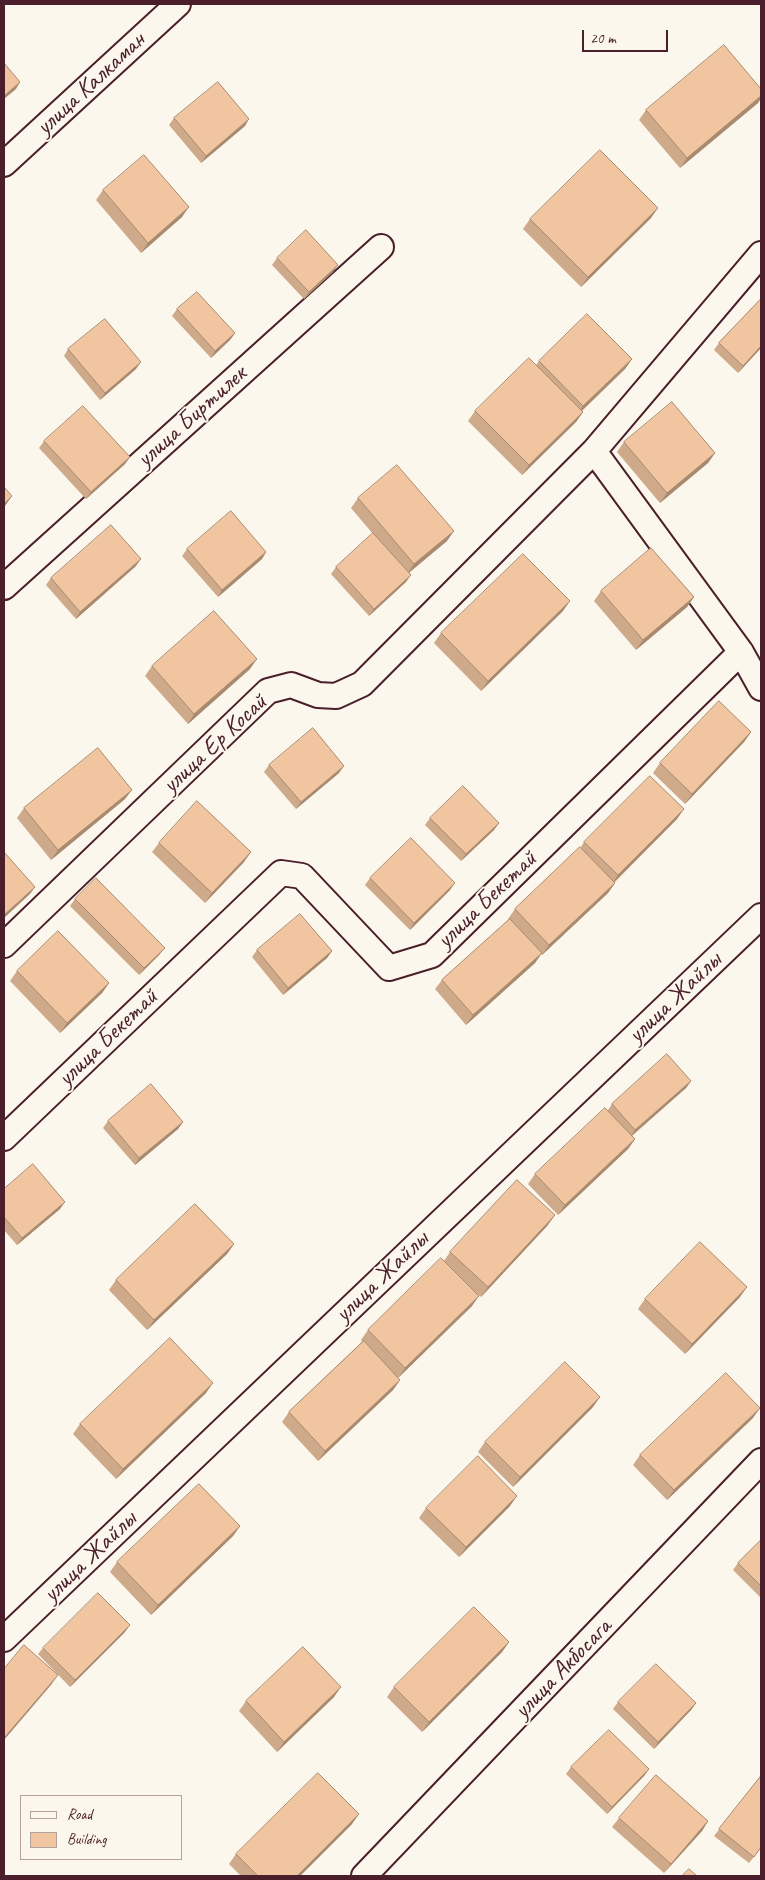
<!DOCTYPE html>
<meta charset="utf-8">
<style>
body{margin:0}
#map{position:relative;width:765px;height:1880px;overflow:hidden;background:#fbf7ec;font-family:Caveat,sans-serif}
canvas{display:block}
.frame{position:absolute;inset:0;border:5px solid #4a1f2b;pointer-events:none}
.legend{position:absolute;left:20px;top:1795px;width:162px;height:65px;box-sizing:border-box;background:#fbf7ec;border:1px solid #b4a19f;margin:0;padding:6px 9px;list-style:none;font-size:15px;color:#4a1f2b}
.legend li{display:flex;align-items:center;gap:10px;height:25px}
.legend b{width:25px;border:1px solid #b4a19f}
.scale{position:absolute;left:582px;top:30px;width:86px;height:22px;box-sizing:border-box;border:2px solid #4a1f2b;border-top:0;padding-left:6px;font-size:15px;line-height:18px;white-space:nowrap;color:#4a1f2b;-webkit-text-stroke:4px #fbf7ec;paint-order:stroke}
</style>
<div id="map">
<canvas width="765" height="1880"></canvas>
<div class="frame"></div>
<ul class="legend">
<li><b style="height:6px;background:#fbf7ec"></b>Road</li>
<li><b style="height:14px;background:#f0c5a0"></b>Building</li>
</ul>
<div class="scale">20 m</div>
</div>
<script>
const context = document.querySelector('canvas').getContext('2d');
context.lineJoin = 'round';
function trace(path, color, width, dash) {
  context.strokeStyle = color;
  context.lineWidth = width;
  context.lineCap = dash ? 'butt' : 'round';
  context.setLineDash(dash || []);
  context.stroke(path);
}
function fillPath(path, color) {
  context.fillStyle = color;
  context.fill(path, 'evenodd');
}
function label(font, color, halo, rows, align = 'center') {
  context.font = font + ' Caveat,sans-serif';
  context.lineWidth = 4;
  context.setLineDash([]);
  context.textBaseline = 'middle';
  context.strokeStyle = halo;
  context.fillStyle = color;
  for (const [text, x, y, turn = 0] of rows) {
    context.save();
    context.translate(x, y);
    context.rotate((+turn || 0) * Math.PI / 180);
    context.textAlign = isNaN(turn) ? turn : align;
    if (halo) context.strokeText(text, 0, 0);
    context.fillText(text, 0, 0);
    context.restore();
  }
}
const minor = new Path2D(`
 M4,164L178,4
 M761,254L594,451L741,652L761,688
 M4,587L381,247
 M4,945L268,691L291,685L318,695L336,696L362,684L594,451
 M4,1138L281,873L302,876L389,968L432,955L741,652
 M4,1639L761,916
 M364,1876L761,1461`);
const wall = new Path2D(`
 M761,89V98L758,103L680,168L639,120L646,110Z
 M174,118L245,126L201,163L169,125Z
 M103,190L182,217L141,253L96,200Z
 M651,218L581,287L523,229L530,219Z
 M277,258L333,272L304,299L272,265Z
 M761,299V348L738,373L714,350L719,343Z
 M177,309L235,333L230,340L211,358L172,316Z
 M68,349L136,369L100,400L64,356Z
 M632,359L625,369L582,411L583,412L576,422L522,475L468,421L475,411L536,365L539,361Z
 M44,441L130,457L125,464L86,499L39,448Z
 M624,442L715,453L708,463L660,503L617,452Z
 M358,498L447,541L409,573L406,582L369,616L331,574L336,567L373,534L351,508Z
 M187,549L266,552L262,559L218,597L182,556Z
 M136,566L76,619L46,585L51,578Z
 M601,591L694,597L687,607L636,650L594,601Z
 M563,611L481,691L434,643L441,633Z
 M152,666L250,669L188,724L145,676Z
 M751,732L744,742L685,804L653,773L660,763Z
 M269,765L339,773L296,809L264,772Z
 M125,799L51,860L17,818L24,808Z
 M430,818L499,823L494,830L461,861L425,825Z
 M677,819L614,883H615L608,893L542,955L541,954L535,963L466,1025L435,989L442,980L509,920L508,919L515,909L581,847L584,842Z
 M159,843L244,862L205,903L152,852Z
 M370,878L450,890L410,930L365,885Z
 M75,899L160,954L139,975L70,906Z
 M257,950L332,951L327,958L283,995L252,957Z
 M17,971L109,983L102,993L60,1033L10,981Z
 M691,1081L686,1088L632,1136L635,1139L628,1149L558,1215L528,1184L535,1174L608,1110L612,1104Z
 M108,1121L183,1122L178,1129L135,1165L103,1128Z
 M4,1189L60,1209L17,1245L4,1230Z
 M548,1225L481,1297L458,1276L472,1306L398,1378L400,1380L393,1390L318,1461L282,1422L289,1412L362,1342L361,1340L368,1330L444,1261L450,1252Z
 M234,1244L227,1254L147,1330L109,1290L116,1280Z
 M740,1297L685,1354L638,1309L645,1299Z
 M206,1393L116,1479L73,1434L80,1424Z
 M593,1407L513,1487L478,1452L485,1442Z
 M753,1418L667,1500L633,1465L640,1455Z
 M510,1506L459,1557L419,1518L426,1508Z
 M240,1526L233,1536L151,1615L110,1572L117,1562Z
 M761,1540V1598L733,1570L738,1563Z
 M125,1632L70,1687L38,1654L43,1648Z
 M509,1642L502,1652L422,1732L387,1697L394,1687Z
 M334,1697L277,1752L239,1711L246,1701Z
 M618,1702L696,1703L691,1710L654,1749L613,1709Z
 M571,1767L649,1769L644,1776L607,1814L566,1774Z
 M761,1776V1848L749,1863L714,1836Z
 M619,1818L708,1821L702,1831L664,1873L612,1827Z
 M352,1824L300,1876H241L229,1864L236,1854Z`);
const shadedWall = new Path2D(`
 M20,82L16,89L4,99V96Z
 M761,96V98L758,103L680,168L687,158Z
 M249,119L245,126L201,163L206,156Z
 M189,207L182,217L141,253L148,243Z
 M658,208L651,218L581,287L588,277Z
 M338,265L333,272L304,299L309,292Z
 M235,333L230,340L211,358L215,351Z
 M761,346V348L738,373L743,366Z
 M632,359L625,369L576,416L583,406Z
 M141,362L136,369L100,400L105,393Z
 M583,412L576,422L522,475L529,465Z
 M715,453L708,463L660,503L667,493Z
 M130,457L125,464L86,499L91,492Z
 M12,496L5,506L4,507V504Z
 M454,531L447,541L407,574L414,564Z
 M266,552L262,559L218,597L222,590Z
 M141,559L136,566L76,619L80,612Z
 M411,575L406,582L369,616L374,609Z
 M694,597L687,607L636,650L643,640Z
 M570,601L563,611L481,691L488,681Z
 M257,659L250,669L188,724L194,714Z
 M751,732L744,742L685,804L692,794Z
 M344,766L339,773L296,809L301,802Z
 M132,790L125,799L51,860L58,850Z
 M684,809L677,819L611,885L618,875Z
 M499,823L494,830L461,861L466,854Z
 M251,852L244,862L205,903L212,893Z
 M455,883L450,890L410,930L414,923Z
 M615,883L608,893L542,955L549,945Z
 M35,887L30,894L4,918V915Z
 M165,948L160,954L139,975L144,968Z
 M332,951L327,958L283,995L288,988Z
 M542,953L535,963L466,1025L473,1015Z
 M109,983L102,993L60,1033L67,1023Z
 M691,1081L686,1088L630,1137L635,1130Z
 M183,1122L178,1129L135,1165L139,1158Z
 M635,1139L628,1149L558,1215L565,1205Z
 M65,1202L60,1209L17,1245L22,1238Z
 M555,1215L548,1225L481,1297L488,1287Z
 M234,1244L227,1254L147,1330L154,1320Z
 M747,1287L740,1297L685,1354L692,1344Z
 M479,1296L472,1306L398,1378L405,1368Z
 M400,1380L393,1390L318,1461L325,1451Z
 M213,1383L206,1393L116,1479L123,1469Z
 M600,1397L593,1407L513,1487L520,1477Z
 M760,1408L753,1418L667,1500L674,1490Z
 M517,1496L510,1506L459,1557L466,1547Z
 M240,1526L233,1536L151,1615L158,1605Z
 M130,1625L125,1632L70,1687L75,1680Z
 M509,1642L502,1652L422,1732L429,1722Z
 M58,1675L51,1685L4,1740V1738Z
 M341,1687L334,1697L277,1752L284,1742Z
 M696,1703L691,1710L654,1749L658,1742Z
 M649,1769L644,1776L607,1814L612,1807Z
 M359,1814L352,1824L300,1876H297Z
 M708,1821L702,1831L664,1873L671,1864Z`);
const building = new Path2D(`
 M724,45L761,89V96L687,158L646,110Z
 M4,63L20,82L4,96Z
 M218,82L249,119L206,156L174,118Z
 M600,150L658,208L588,277L530,219Z
 M144,155L189,207L148,243L103,190Z
 M306,230L338,265L309,292L277,258Z
 M197,292L235,333L215,351L177,309Z
 M761,299V346L743,366L719,343Z
 M587,314L632,359L583,406L539,361Z
 M105,319L141,362L105,393L68,349Z
 M529,358L583,412L529,465L475,411Z
 M672,402L715,453L667,493L624,442Z
 M83,406L130,457L91,492L44,441Z
 M397,465L454,531L414,564L358,498Z
 M4,487L12,496L4,504Z
 M231,511L266,552L222,590L187,549Z
 M111,525L141,559L80,612L51,578Z
 M373,533L411,575L374,609L336,567Z
 M651,548L694,597L643,640L601,591Z
 M523,554L570,601L488,681L441,633Z
 M214,611L257,659L194,714L152,666Z
 M719,701L751,732L692,794L660,763Z
 M313,728L344,766L301,802L269,765Z
 M98,748L132,790L58,850L24,808Z
 M650,776L684,809L618,875L584,842Z
 M463,786L499,823L466,854L430,818Z
 M197,801L251,852L212,893L159,843Z
 M411,838L455,883L414,923L370,878Z
 M580,847L615,883L549,945L515,909Z
 M4,852L35,887L4,915Z
 M96,878L165,948L144,968L75,899Z
 M300,914L332,951L288,988L257,950Z
 M510,919L542,953L473,1015L442,980Z
 M58,931L109,983L67,1023L17,971Z
 M667,1054L691,1081L635,1130L612,1104Z
 M151,1084L183,1122L139,1158L108,1121Z
 M605,1108L635,1139L565,1205L535,1174Z
 M33,1164L65,1202L22,1238L4,1217V1189Z
 M517,1180L555,1215L488,1287L450,1252Z
 M195,1204L234,1244L154,1320L116,1280Z
 M700,1242L747,1287L692,1344L645,1299Z
 M441,1258L479,1296L405,1368L368,1330Z
 M170,1338L213,1383L123,1469L80,1424Z
 M364,1341L400,1380L325,1451L289,1412Z
 M565,1362L600,1397L520,1477L485,1442Z
 M726,1373L760,1408L674,1490L640,1455Z
 M478,1456L517,1496L466,1547L426,1508Z
 M199,1484L240,1526L158,1605L117,1562Z
 M761,1540V1586L738,1563Z
 M98,1593L130,1625L75,1680L43,1648Z
 M474,1607L509,1642L429,1722L394,1687Z
 M24,1645L58,1675L4,1738V1669Z
 M303,1647L341,1687L284,1742L246,1701Z
 M656,1664L696,1703L658,1742L618,1702Z
 M609,1730L649,1769L612,1807L571,1767Z
 M318,1773L359,1814L297,1876H258L236,1854Z
 M656,1775L708,1821L671,1864L619,1818Z
 M761,1776V1847L754,1857L719,1829Z
 M689,1869L697,1876H682Z`);
const streetNames = [
 ["улица Калкаман",91,84,-43],
 ["улица Биртилек",192,417,-42],
 ["улица Ер Косай",215,744,-43],
 ["улица Бекетай",487,900,-44],
 ["улица Жайлы",675,998,-44],
 ["улица Бекетай",108,1038,-44],
 ["улица Жайлы",382,1277,-44],
 ["улица Жайлы",90,1557,-44],
 ["улица Акбосага",563,1669,-46]
];
trace(minor, '#4a1f2b', 28);
trace(minor, '#fbf7ec', 24);
fillPath(wall, '#cea98a');
fillPath(shadedWall, '#a88a70');
fillPath(building, '#f0c5a0');
trace(building, '#a88a70', 1);
label('25px', '#4a1f2b', '#fbf7ec', streetNames);
</script>
